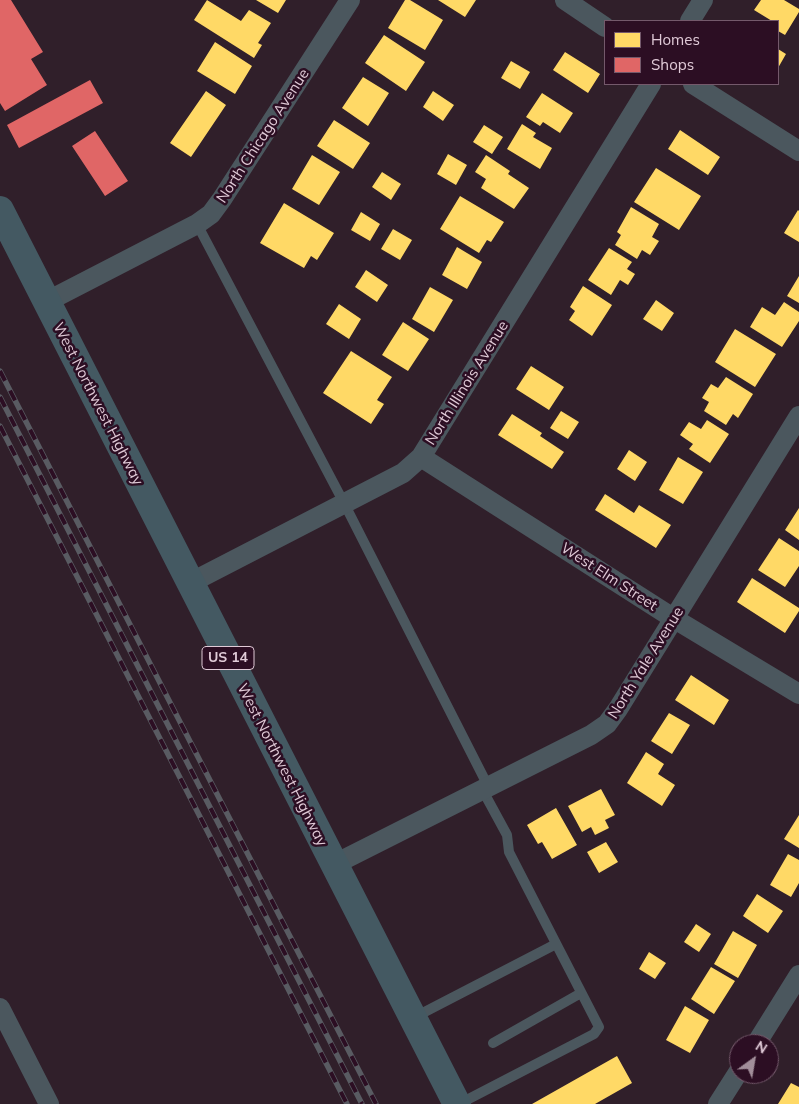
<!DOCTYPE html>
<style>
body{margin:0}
#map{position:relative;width:799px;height:1104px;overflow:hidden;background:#301f2a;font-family:Mulish,sans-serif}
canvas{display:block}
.legend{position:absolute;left:604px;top:20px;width:175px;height:65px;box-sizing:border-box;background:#2c0e23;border:1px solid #74596b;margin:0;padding:6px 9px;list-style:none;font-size:15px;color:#e0cad7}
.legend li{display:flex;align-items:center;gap:10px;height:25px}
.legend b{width:25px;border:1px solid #74596b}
.north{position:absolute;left:729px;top:1034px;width:50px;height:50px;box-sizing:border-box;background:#2c0e23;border:1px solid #74596b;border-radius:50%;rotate:32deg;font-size:14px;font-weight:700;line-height:20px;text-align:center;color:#e0cad7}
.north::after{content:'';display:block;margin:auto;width:18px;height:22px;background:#a28e9a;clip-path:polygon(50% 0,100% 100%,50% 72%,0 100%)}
</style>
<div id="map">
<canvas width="799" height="1104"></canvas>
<ul class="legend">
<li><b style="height:14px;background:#ffd966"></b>Homes</li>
<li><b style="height:14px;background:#e06666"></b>Shops</li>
</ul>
<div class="north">N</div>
</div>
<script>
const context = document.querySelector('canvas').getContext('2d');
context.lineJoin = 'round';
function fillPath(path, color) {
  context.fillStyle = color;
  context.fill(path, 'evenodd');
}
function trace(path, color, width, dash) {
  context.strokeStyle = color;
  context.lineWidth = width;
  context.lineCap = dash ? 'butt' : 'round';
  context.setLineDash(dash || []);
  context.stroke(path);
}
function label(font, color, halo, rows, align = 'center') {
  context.font = font + ' Mulish,sans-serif';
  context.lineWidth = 5;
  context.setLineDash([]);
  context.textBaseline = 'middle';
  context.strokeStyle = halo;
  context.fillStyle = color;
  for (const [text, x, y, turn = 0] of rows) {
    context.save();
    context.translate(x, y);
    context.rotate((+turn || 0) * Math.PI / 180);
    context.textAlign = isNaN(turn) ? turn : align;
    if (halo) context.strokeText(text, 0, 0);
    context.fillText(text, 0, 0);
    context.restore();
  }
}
const homes = new Path2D(`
 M207,0L241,21L249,10L271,23L258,43L262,45L254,58L194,20Z
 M256,0H286L278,13Z
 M405,0H410L443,20L425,50L388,28Z
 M438,0H476L465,17Z
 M761,0H784L799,9V12L785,35L778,31V21H772L754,10Z
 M384,35L425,62L406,91L365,63Z
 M215,42L252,66L235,94L197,71Z
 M778,49L786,54L778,68Z
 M565,52L600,74L588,93L553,70Z
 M511,61L530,72L520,89L501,78Z
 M363,77L389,93L368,126L342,108Z
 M206,91L226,105L191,157L170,143Z
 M433,91L454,105L443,121L423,107Z
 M542,93L573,113L560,133L543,122L540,126L526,117Z
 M334,120L370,143L353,169L317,146Z
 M522,124L536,133L533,137L552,148L540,169L507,149Z
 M484,125L503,137L492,154L473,142Z
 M680,130L720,157L708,175L668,149Z
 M448,154L467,165L456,185L437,174Z
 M312,155L340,172L319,205L292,189Z
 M486,155L510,171L508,174L529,188L514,209L481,188L486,179L475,172Z
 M656,168L701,196L679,230L634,202Z
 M382,172L401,184L391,200L372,187Z
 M460,196L504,222L491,242L487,240L479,253L440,229Z
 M284,203L334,233L317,260L311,256L304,268L260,243Z
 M631,207L659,224L652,237L659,241L650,255L642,250L637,259L615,245L621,235L617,232Z
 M798,210L799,211V242L784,233Z
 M361,212L380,224L370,241L351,230Z
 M393,229L412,240L400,260L381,249Z
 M457,247L482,262L467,289L442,275Z
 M609,248L632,262L627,269L635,274L628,285L620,280L611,295L588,280Z
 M366,270L388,285L377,302L355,287Z
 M799,276V303L787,296Z
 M583,286L612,305L592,336L569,320L575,311L570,307Z
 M430,287L453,300L434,332L412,319Z
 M656,300L674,313L662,331L643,319Z
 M784,302L799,312V321L782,347L750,327L762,307L775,315Z
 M339,304L361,319L349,339L326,324Z
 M403,322L429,339L408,371L382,355Z
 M735,329L776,354L755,387L715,362Z
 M351,351L392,377L377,400L384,404L371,424L323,393Z
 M531,366L564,387L549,410L516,389Z
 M726,377L753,394L738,418L733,414L726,425L704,411L709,402L702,398L711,384L718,388Z
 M561,411L579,422L568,439L550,428Z
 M512,414L542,433L540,436L564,452L552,469L498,435Z
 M707,420L729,434L710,463L689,449L693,444L680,435L689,422L701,429Z
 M629,450L647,462L635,481L617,469Z
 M678,457L703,472L683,504L659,490Z
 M605,494L634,513L639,505L671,525L656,548L595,510Z
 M799,508V540L785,530Z
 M779,538L799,551V566L785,587L758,570Z
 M752,578L799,608V611L785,633L737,602Z
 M691,675L729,700L714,725L675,700Z
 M669,713L690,725L672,754L651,741Z
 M646,752L664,764L658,774L675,785L662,806L627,783Z
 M601,789L615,815L605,820L609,828L595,835L591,827L582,832L568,806Z
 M556,808L577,845L552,859L542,842L538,844L527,825Z
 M799,815V848L784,839Z
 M606,842L618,862L599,873L587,852Z
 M788,854L799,860V883L791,897L770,885Z
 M757,894L783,911L768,933L743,916Z
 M696,924L711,934L699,952L684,942Z
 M733,931L757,945L738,978L714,964Z
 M649,952L666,963L655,979L639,969Z
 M711,967L735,981L714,1014L691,999Z
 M685,1006L709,1020L690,1053L666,1040Z
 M617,1056L632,1083L595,1104H532Z
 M791,1083L799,1087V1104H778Z`);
const shops = new Path2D(`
 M0,0H11L43,52L31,59L47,85L5,111L0,103Z
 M90,80L103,103L19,148L7,125Z
 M95,131L128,181L105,196L72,146Z`);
const service = new Path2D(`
 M197,224L344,503L488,786
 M413,1018L556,944
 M493,1043L581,993
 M459,1104L594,1034L599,1027L509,852L507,835L482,789`);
const minor = new Path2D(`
 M565,0L605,27
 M690,21L703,0
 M693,84L799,151
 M46,302L197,224L211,214L222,199L350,0
 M421,457L673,618L799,694
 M190,583L403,473L421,457L651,84
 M333,865L591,735L607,724L618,709L799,416
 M0,1008L49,1104
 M756,1044L799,975
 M718,1104L739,1071`);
const primary = new Path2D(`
 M0,210L457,1104`);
const rail = new Path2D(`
 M0,371L376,1104
 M0,397L362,1104
 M0,426L347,1104`);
const shields = [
 [228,658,52]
];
const shieldNames = [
 ["US 14",228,658]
];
const streetNames = [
 ["North Chicago Avenue",263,136,-57],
 ["North Illinois Avenue",467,383,-58],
 ["West Northwest Highway",98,404,63],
 ["West Elm Street",609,577,33],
 ["North Yale Avenue",646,663,-58],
 ["West Northwest Highway",282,765,63]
];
fillPath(homes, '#ffd966');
fillPath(shops, '#e06666');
trace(service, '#4b575e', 10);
trace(minor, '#4b575e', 20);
trace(primary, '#445962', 28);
trace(rail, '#595b62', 5.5);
trace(rail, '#2c0e23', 4, [11]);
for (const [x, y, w] of shields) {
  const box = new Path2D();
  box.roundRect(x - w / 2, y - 11.5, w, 23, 4);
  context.fillStyle = '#2c0e23';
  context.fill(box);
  trace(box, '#e0cad7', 1);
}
label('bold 14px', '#e0cad7', null, shieldNames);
label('15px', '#e0cad7', '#2c0e23', streetNames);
</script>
